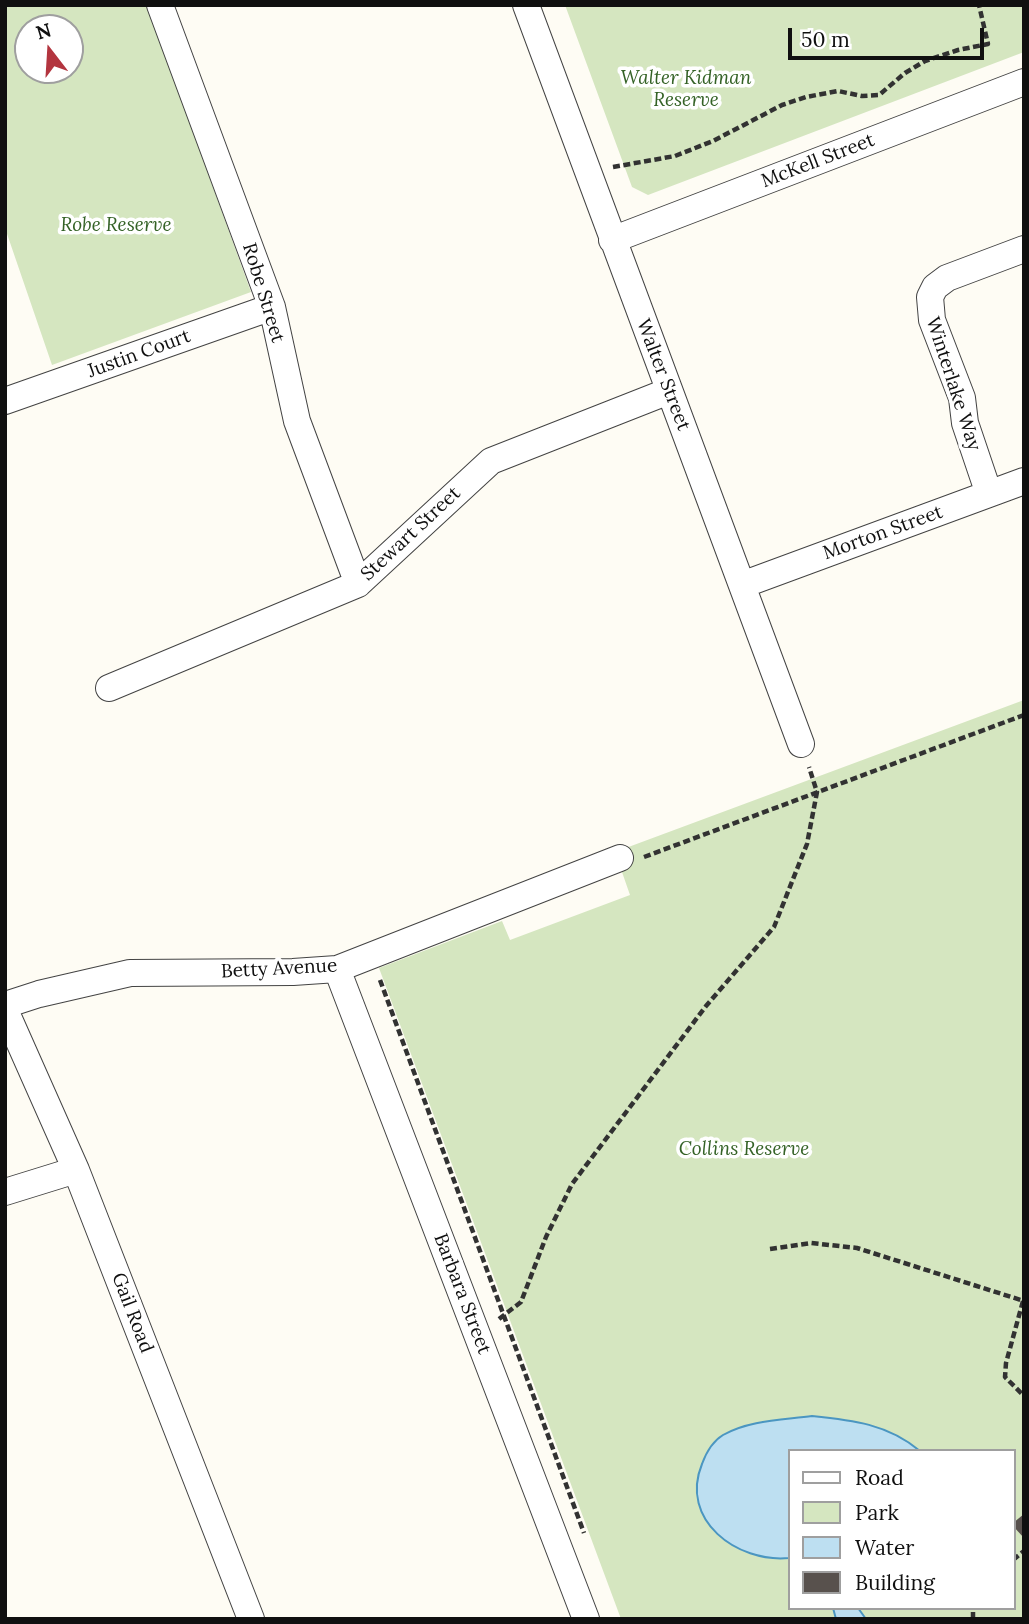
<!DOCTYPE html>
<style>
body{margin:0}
#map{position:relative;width:1029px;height:1624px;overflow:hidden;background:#fefcf4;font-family:Lora,serif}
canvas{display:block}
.frame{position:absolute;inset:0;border:7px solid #101010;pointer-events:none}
.legend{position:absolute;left:788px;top:1449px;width:228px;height:161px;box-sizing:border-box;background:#fff;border:2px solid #9f9f9f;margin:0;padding:9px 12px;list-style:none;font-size:21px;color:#101010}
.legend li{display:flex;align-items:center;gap:14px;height:35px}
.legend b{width:35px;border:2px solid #9f9f9f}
.north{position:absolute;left:14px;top:14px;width:70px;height:70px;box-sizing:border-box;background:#fff;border:2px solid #9f9f9f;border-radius:50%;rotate:343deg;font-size:19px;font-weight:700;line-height:28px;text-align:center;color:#101010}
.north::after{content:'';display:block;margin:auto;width:24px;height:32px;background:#b3353f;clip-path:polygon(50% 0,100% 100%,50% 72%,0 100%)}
.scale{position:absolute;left:788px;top:28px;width:196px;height:32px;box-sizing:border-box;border:4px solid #101010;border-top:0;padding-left:9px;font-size:21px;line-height:24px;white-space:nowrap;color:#101010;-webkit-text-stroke:5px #fff;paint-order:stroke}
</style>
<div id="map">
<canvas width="1029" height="1624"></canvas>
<div class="frame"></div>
<ul class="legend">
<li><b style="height:9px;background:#fff"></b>Road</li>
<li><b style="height:19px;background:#d5e6c0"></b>Park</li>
<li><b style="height:19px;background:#bddff1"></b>Water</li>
<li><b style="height:19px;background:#58514d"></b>Building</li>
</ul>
<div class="north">N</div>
<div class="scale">50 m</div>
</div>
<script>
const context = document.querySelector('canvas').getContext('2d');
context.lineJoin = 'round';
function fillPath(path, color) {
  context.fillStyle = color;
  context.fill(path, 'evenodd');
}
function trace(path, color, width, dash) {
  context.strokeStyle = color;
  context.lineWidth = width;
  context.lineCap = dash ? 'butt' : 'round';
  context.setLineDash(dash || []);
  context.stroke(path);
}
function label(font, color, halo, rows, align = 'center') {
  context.font = font + ' Lora,serif';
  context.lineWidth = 7;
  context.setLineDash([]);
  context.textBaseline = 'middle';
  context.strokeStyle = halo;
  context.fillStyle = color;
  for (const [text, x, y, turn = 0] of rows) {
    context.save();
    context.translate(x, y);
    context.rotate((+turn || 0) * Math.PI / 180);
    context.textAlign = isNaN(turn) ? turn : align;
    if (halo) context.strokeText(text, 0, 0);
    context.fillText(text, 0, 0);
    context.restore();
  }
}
const green = new Path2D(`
 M5,5H147L251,292L52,365L5,228ZM28,28H70V70H28Z
 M565,5H1024V52L648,195L632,187Z
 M1024,700V1619H621L379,968L502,921L510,940L630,895L615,852ZM789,1451H1013V1608H789Z`);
const water = new Path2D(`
 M812,1416C852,1420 888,1424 920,1451H789V1558C737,1563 679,1520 702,1464C706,1453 713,1441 723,1435C749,1420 783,1420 812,1416Z
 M833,1608H858L866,1619H836Z`);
const building = new Path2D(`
 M1024,1514V1538L1013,1526V1523Z`);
const path = new Path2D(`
 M613,167L675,156L713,141L782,105L806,97L838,91L862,96L879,95L905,73L925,61L958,50L988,44L979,5
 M644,857L1024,715
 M380,980L584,1533
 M770,1249L811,1243L857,1248L1024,1301
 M1023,1301L1006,1363L1005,1377L1024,1396
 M499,1319L521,1302L546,1237L572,1184L706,1006L774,927L807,844L817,792L809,767
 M1013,1560L1024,1551
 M973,1619V1608`);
const minor = new Path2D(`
 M160,5L272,307L297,421L358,584
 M526,5L801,744
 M612,240L1024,82
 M5,401L272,307
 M989,494L965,423L962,398L932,320L930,297L935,287L947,278L1024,249
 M742,585L1024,481
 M109,688L358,584L491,461L669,391
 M337,969L586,1619
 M5,1005L39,994L130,973L293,972L337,969L620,858
 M5,1010L76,1170L251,1619
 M5,1192L76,1170`);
const parkNames = [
 ["Walter Kidman",686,79],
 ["Reserve",686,101],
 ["Robe Reserve",116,226],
 ["Collins Reserve",744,1150]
];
const streetNames = [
 ["McKell Street",818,161,-21],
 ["Robe Street",263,293,73],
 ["Justin Court",139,354,-20],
 ["Walter Street",663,375,69],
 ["Winterlake Way",953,384,72],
 ["Morton Street",883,533,-20],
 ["Stewart Street",411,534,-43],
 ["Betty Avenue",279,969,-3],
 ["Barbara Street",462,1294,69],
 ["Gail Road",132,1313,69]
];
fillPath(green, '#d5e6c0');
fillPath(water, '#bddff1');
trace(water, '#4b96c1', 2);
fillPath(building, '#58514d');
trace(minor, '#434343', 28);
trace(path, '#323232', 4.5, [7, 3.5]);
trace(minor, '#fff', 26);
label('italic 19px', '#346226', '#fff', parkNames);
label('19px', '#101010', '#fff', streetNames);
</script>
